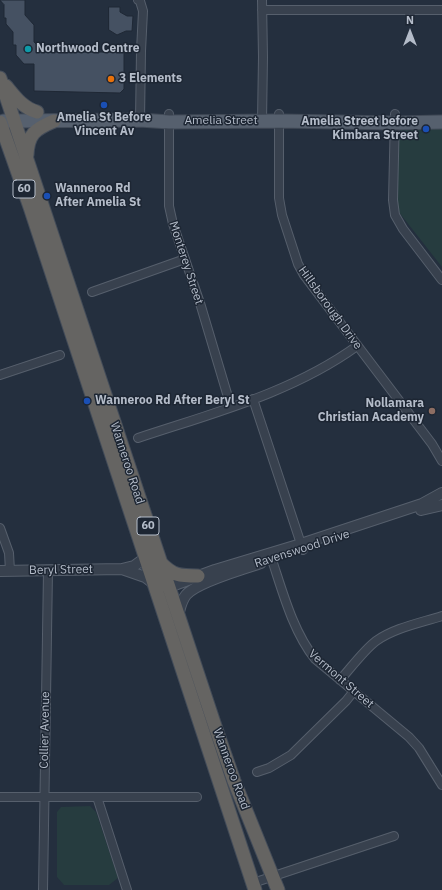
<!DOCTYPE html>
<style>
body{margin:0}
#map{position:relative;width:442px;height:890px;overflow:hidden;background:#242f3e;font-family:"IBM Plex Sans",sans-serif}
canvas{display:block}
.north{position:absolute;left:390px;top:12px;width:40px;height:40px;-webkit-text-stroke:3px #1d2633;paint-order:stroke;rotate:0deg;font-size:11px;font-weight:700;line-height:16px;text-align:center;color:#b4bcc9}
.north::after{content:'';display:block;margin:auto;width:14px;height:18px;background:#b4bcc9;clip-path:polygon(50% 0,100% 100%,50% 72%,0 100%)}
</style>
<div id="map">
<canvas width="442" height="890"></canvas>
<div class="north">N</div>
</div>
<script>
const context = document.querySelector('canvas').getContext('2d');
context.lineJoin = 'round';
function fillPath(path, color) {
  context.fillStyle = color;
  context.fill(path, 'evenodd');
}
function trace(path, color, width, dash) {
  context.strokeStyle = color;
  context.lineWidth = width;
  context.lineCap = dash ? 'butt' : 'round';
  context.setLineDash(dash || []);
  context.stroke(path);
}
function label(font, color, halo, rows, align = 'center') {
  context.font = font + ' "IBM Plex Sans",sans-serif';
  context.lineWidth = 3;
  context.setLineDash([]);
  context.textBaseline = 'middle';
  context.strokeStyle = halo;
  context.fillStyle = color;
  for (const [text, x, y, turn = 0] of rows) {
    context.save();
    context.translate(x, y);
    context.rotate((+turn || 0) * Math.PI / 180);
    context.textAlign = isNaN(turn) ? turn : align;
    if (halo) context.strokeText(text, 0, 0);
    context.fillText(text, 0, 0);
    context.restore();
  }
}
const green = new Path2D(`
 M398,127L442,128V267L398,211Z
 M90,806L96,812L118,878L109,885H64L57,877V812L61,807Z`);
const building = new Path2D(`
 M0,0H25V15L34,25V42L44,52H124V89L120,93L34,91V64H24L16,55V45H13V32L6,24V18H4V5Z
 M109,7H120V12L127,16H133L132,31H126L117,35L109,30Z`);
const minor = new Path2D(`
 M138,0L140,1L143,11L141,51L140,120
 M262,10H442
 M169,114V206L173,224L200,303L231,407
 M279,114V198L282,215L298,264L304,275L432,444L442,461
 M395,114L393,200L395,215L403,229L442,280
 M262,121L263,57L262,0
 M92,292L185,259
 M0,375L60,355
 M253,399L303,550
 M138,438C213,413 292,393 357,346
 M0,528L9,553L10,571
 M270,554C282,589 292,630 315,659L409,737L419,748L442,785
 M340,680C350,669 364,650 376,641C394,628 420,623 442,616
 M257,772L269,768L291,755L346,701L354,691
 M0,797H197
 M97,797L127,890
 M253,883L394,836
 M43,890L48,571`);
const tertiary = new Path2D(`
 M421,510L442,505
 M122,569L145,577L153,583
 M0,571L122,569L134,566L145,558
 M167,593L169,587L215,570L301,544L422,504L442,493
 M178,615C180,609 181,601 186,595C195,583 245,568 261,563`);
const primary = new Path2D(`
 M4,121L140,120L169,122L279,121L395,123L442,122`);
const trunk = new Path2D(`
 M0,78L216,729L234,781L278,890
 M6,86C15,97 23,108 37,112
 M0,122L30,207L255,890
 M27,155C28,134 35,129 54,121
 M160,562C173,576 180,576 198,576`);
const markers = [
 [28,49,4,"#0f9aa8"],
 [111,79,4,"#e8710a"],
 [104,105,4,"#1a4fb4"],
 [426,129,4,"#1a4fb4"],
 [47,196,4,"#1a4fb4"],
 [87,401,4,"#1a4fb4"],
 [432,411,4,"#8d6e63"]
];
const shields = [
 [24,189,22],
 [148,526,22]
];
const shieldNames = [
 ["60",24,189],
 ["60",148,526]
];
const poiNames = [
 ["Northwood Centre",36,49],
 ["3 Elements",119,79],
 ["Amelia St Before",104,118,"center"],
 ["Vincent Av",104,132,"center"],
 ["Amelia Street before",418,122,"right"],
 ["Kimbara Street",418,136,"right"],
 ["Wanneroo Rd",55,189],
 ["After Amelia St",55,203],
 ["Wanneroo Rd After Beryl St",95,401],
 ["Nollamara",424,404,"right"],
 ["Christian Academy",424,418,"right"]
];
const streetNames = [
 ["Amelia Street",221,121],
 ["Monterey Street",186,263,72],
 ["Hillsborough Drive",330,308,54],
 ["Wanneroo Road",127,463,72],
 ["Ravenswood Drive",302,549,-18],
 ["Beryl Street",61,570,-1],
 ["Vermont Street",341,679,41],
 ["Collier Avenue",45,730,-89],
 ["Wanneroo Road",231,769,70]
];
fillPath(green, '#263c3f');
fillPath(building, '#455162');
trace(building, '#1f2835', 1);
trace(minor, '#565f6c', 10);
trace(tertiary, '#565f6c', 12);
trace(primary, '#414a57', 15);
trace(trunk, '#434c59', 15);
trace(minor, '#38414e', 8);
trace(tertiary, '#38414e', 10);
trace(primary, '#56606e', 13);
trace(trunk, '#656462', 13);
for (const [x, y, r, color] of markers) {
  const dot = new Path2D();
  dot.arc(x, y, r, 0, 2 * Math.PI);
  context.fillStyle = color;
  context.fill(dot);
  trace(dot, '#1d2633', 1.5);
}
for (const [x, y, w] of shields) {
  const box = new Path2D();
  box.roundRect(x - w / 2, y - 9, w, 18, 3);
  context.fillStyle = '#1d2633';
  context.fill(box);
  trace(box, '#b4bcc9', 1);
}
label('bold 11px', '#b4bcc9', null, shieldNames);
label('bold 12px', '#b4bcc9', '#1d2633', poiNames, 'left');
label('12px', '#b4bcc9', '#1d2633', streetNames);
</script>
